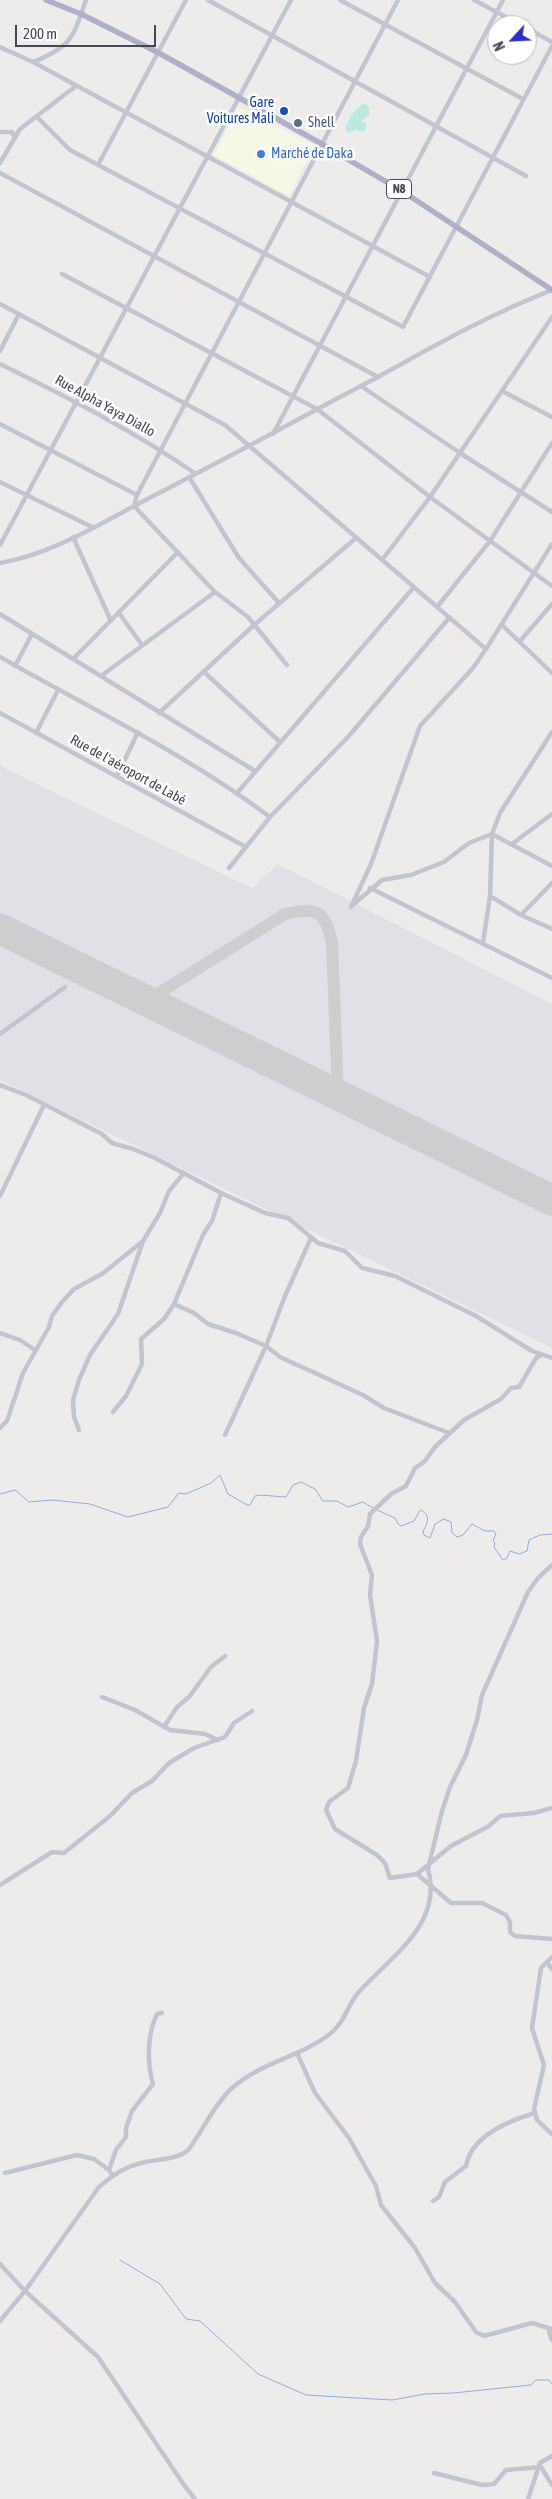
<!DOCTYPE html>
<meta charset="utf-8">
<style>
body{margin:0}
#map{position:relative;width:552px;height:2499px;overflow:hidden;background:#eeeceb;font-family:"Asap Condensed",sans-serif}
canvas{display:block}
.north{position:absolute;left:487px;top:15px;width:50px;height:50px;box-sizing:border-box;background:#fff;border:1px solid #b5b5bb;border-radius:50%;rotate:245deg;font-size:14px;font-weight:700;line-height:20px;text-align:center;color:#464756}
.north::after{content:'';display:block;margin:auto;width:18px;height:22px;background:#2f2dc6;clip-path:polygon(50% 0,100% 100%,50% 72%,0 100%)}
.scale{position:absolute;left:15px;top:25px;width:141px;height:22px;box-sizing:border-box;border:2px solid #464756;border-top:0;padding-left:6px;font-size:15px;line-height:18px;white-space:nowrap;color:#464756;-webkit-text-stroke:4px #fff;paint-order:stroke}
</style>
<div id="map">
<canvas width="552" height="2499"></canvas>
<div class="north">N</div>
<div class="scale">200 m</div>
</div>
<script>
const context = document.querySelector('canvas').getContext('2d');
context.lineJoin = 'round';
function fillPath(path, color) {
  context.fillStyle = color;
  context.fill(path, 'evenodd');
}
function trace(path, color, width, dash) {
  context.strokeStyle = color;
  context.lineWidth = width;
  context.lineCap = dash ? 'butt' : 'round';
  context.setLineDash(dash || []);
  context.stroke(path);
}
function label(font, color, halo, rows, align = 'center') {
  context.font = font + ' "Asap Condensed",sans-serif';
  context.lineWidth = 5;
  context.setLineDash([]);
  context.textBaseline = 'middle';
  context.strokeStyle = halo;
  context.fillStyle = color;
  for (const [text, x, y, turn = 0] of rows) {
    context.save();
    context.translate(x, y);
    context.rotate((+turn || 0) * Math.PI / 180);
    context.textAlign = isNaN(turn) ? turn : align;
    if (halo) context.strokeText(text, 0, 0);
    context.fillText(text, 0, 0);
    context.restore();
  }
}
const commercial = new Path2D(`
 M238,107L314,145L289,196L214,155Z`);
const airport = new Path2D(`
 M0,766L252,888L278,864L552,1004V1348L0,1080Z`);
const green = new Path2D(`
 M363,103L369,107V115L361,121L367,124L364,132L356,130L348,133L345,128L351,115Z`);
const stream = new Path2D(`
 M0,1494L15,1490L29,1502L52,1500L90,1504L128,1517L168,1507L179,1493L186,1494L211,1483L220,1475L228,1494L247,1505H250L255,1496L260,1495L286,1497L293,1485L301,1482L315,1489L323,1501H337L348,1507L363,1502L373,1508
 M377,1510L395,1518L398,1524L401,1526L414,1521L420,1510C431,1514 428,1523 423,1531L424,1535L430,1538L435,1524L444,1519L451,1522L452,1533L457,1537L463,1535L472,1524L485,1531H494L496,1534L493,1541L495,1543L494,1547L503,1560L507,1558L510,1551L519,1554L527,1551L529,1540L540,1535L552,1534
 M120,2260L160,2284L186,2319L200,2321L258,2374L306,2395L392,2400L425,2394L453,2393L531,2385L536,2380H549L552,2384`);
const taxiway = new Path2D(`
 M146,1001L285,914C317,907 325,910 332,943L338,1095`);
const runway = new Path2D(`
 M0,929L552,1200`);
const minor = new Path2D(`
 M208,0L526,176
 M340,0L523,99
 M474,0L521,25
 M527,28L552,42
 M0,47L33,62L430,277
 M33,62C71,47 73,38 86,0
 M37,117L70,150L403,327L552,46
 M0,132H12L15,137
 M0,163L20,129L76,86
 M98,165L186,0
 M0,173L378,377
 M62,274L317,409L430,497L552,586
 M0,304L225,425L486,649
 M0,351L19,314
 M0,364C67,397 134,431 196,474
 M361,386L460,453L552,512
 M502,391L552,417
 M0,424L137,495
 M273,434L503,0
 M189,477L239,558L279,603
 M0,482L92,527
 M73,537L111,621
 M0,545L291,0
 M382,560L430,497L552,317
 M0,563C54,554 106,520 155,495C229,457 302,417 376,378C434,346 490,314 552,290
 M437,607L490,541L552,443
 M119,613L142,645
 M0,614L255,771
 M502,625L552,673
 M520,641L552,604
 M0,657C91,709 186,754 270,817
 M73,659L178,552
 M287,665L248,617L215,592L134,506L137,495L398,0
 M15,666L32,634
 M204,672L280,742
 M101,676L215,592
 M0,713L246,847
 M159,713L254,625L356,538
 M36,733L58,690
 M117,776L138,732
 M237,793L414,587
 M512,844L552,814
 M229,868L270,817L348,737L449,618
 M370,888L552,978
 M490,896L521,915L552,929
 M354,904L382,880L411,875L444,862L469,843L492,834L552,866
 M351,907L371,864L420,726L473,668L486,649L552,544
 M521,915L552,883
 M483,943L490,896L492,834L500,813L552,732
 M0,1034L65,987
 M0,1085L26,1095L102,1134L112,1143L133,1149L155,1158L221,1193L265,1213L288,1218L318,1243L345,1251L362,1268L395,1276L476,1316L532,1351L552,1358
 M0,1196L44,1105
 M174,1304L194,1313L208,1324L236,1333L266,1346L280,1357L363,1395L384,1408L449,1433
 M0,1333L20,1340L35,1350
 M541,1355L536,1358L519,1387L511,1388L501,1399L464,1420L435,1447L425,1461L415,1468L406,1486L391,1494L370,1514L368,1526L361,1537L360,1544L372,1575L370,1595L377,1641L372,1684L364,1708L356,1761L348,1788L329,1802L326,1810L335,1829L377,1855L385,1863L390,1878L417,1874L451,1903H482L506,1915L510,1922V1932L515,1936L552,1939
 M113,1412L126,1396L142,1364L141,1339L164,1319L174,1304L203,1235L212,1221L221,1193
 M0,1428L7,1421L23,1373L49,1327L52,1316L62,1302L74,1289L102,1274L143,1241
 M79,1430L74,1417L73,1400L79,1380L90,1355L118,1314L143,1241L160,1213L169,1191L184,1173
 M225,1435L266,1346L285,1296L311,1238
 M102,1697L135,1710L170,1730L205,1734L218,1740
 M164,1727L177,1707L189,1697L211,1667L225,1656
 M417,1874L451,1846L489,1826L500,1816L534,1813L552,1808
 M0,1885L52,1852L64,1853L110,1816L132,1793L152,1781L169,1763L194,1748L225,1737L234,1723L252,1711
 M552,1957L541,1968L532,2028L544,2065L534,2109L537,2120L552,2134
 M547,1962L552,1969
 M297,2053L315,2093L349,2138L376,2186L381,2205L415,2248L435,2283L455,2302L476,2332L484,2336L532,2323L552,2329
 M5,2173L77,2155L94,2159L109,2170
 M112,2175L109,2170L116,2150L126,2137V2128L132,2111L153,2084C147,2063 147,2034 157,2014L162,2013
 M433,2201L439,2197L445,2182L466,2166C471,2136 508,2121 535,2113
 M0,2264L25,2291L98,2357L184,2485L195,2499
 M0,2321L25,2291L99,2187C111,2176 124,2167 141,2163C155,2159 177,2160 188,2150C192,2146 195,2139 199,2134C208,2119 219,2100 232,2088C261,2062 301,2057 331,2033C345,2022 347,2006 358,1993C390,1957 444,1924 428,1869L442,1811L450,1787L466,1755L477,1720L482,1695L528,1592L538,1578L552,1565
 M552,2329L549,2332L552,2340
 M434,2473L482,2485L494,2484L506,2470L541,2467L552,2485
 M528,2499L540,2463L552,2456`);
const major = new Path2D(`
 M46,0L81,14L159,53L320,143L402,191L552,290`);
const markers = [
 [284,111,5,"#1a4fb4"],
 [298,123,5,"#5c6f8a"],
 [261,154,5,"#3f7fe0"]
];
const shields = [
 [399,189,25]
];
const shieldNames = [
 ["N8",399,189]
];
const transitNames = [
 ["Gare",274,103],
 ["Voitures Mali",274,119]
];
const serviceNames = [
 ["Shell",308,123]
];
const shopNames = [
 ["Marché de Daka",271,154]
];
const streetNames = [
 ["Rue Alpha Yaya Diallo",105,406,29],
 ["Rue de l'aéroport de Labé",128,770,29]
];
fillPath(commercial, '#f5f8e5');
fillPath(airport, '#e1e0e6');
fillPath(green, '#bde8e1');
trace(stream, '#8fabe0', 1);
trace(taxiway, '#cecdd0', 12);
trace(runway, '#cecdd0', 31);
trace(minor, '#c3c4d1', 4.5);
trace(major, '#aeafc8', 5.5);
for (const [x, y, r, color] of markers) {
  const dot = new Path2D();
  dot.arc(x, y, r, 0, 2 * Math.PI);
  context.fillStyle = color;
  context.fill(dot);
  trace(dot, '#fff', 2);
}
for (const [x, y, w] of shields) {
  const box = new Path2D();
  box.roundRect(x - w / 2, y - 9.5, w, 19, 4);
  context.fillStyle = '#fff';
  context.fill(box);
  trace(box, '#464756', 1);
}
label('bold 12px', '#464756', null, shieldNames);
label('14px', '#164399', '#fff', transitNames, 'right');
label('14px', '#4e5e75', '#fff', serviceNames, 'left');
label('14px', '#366cbe', '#fff', shopNames, 'left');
label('14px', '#464756', '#fff', streetNames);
</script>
